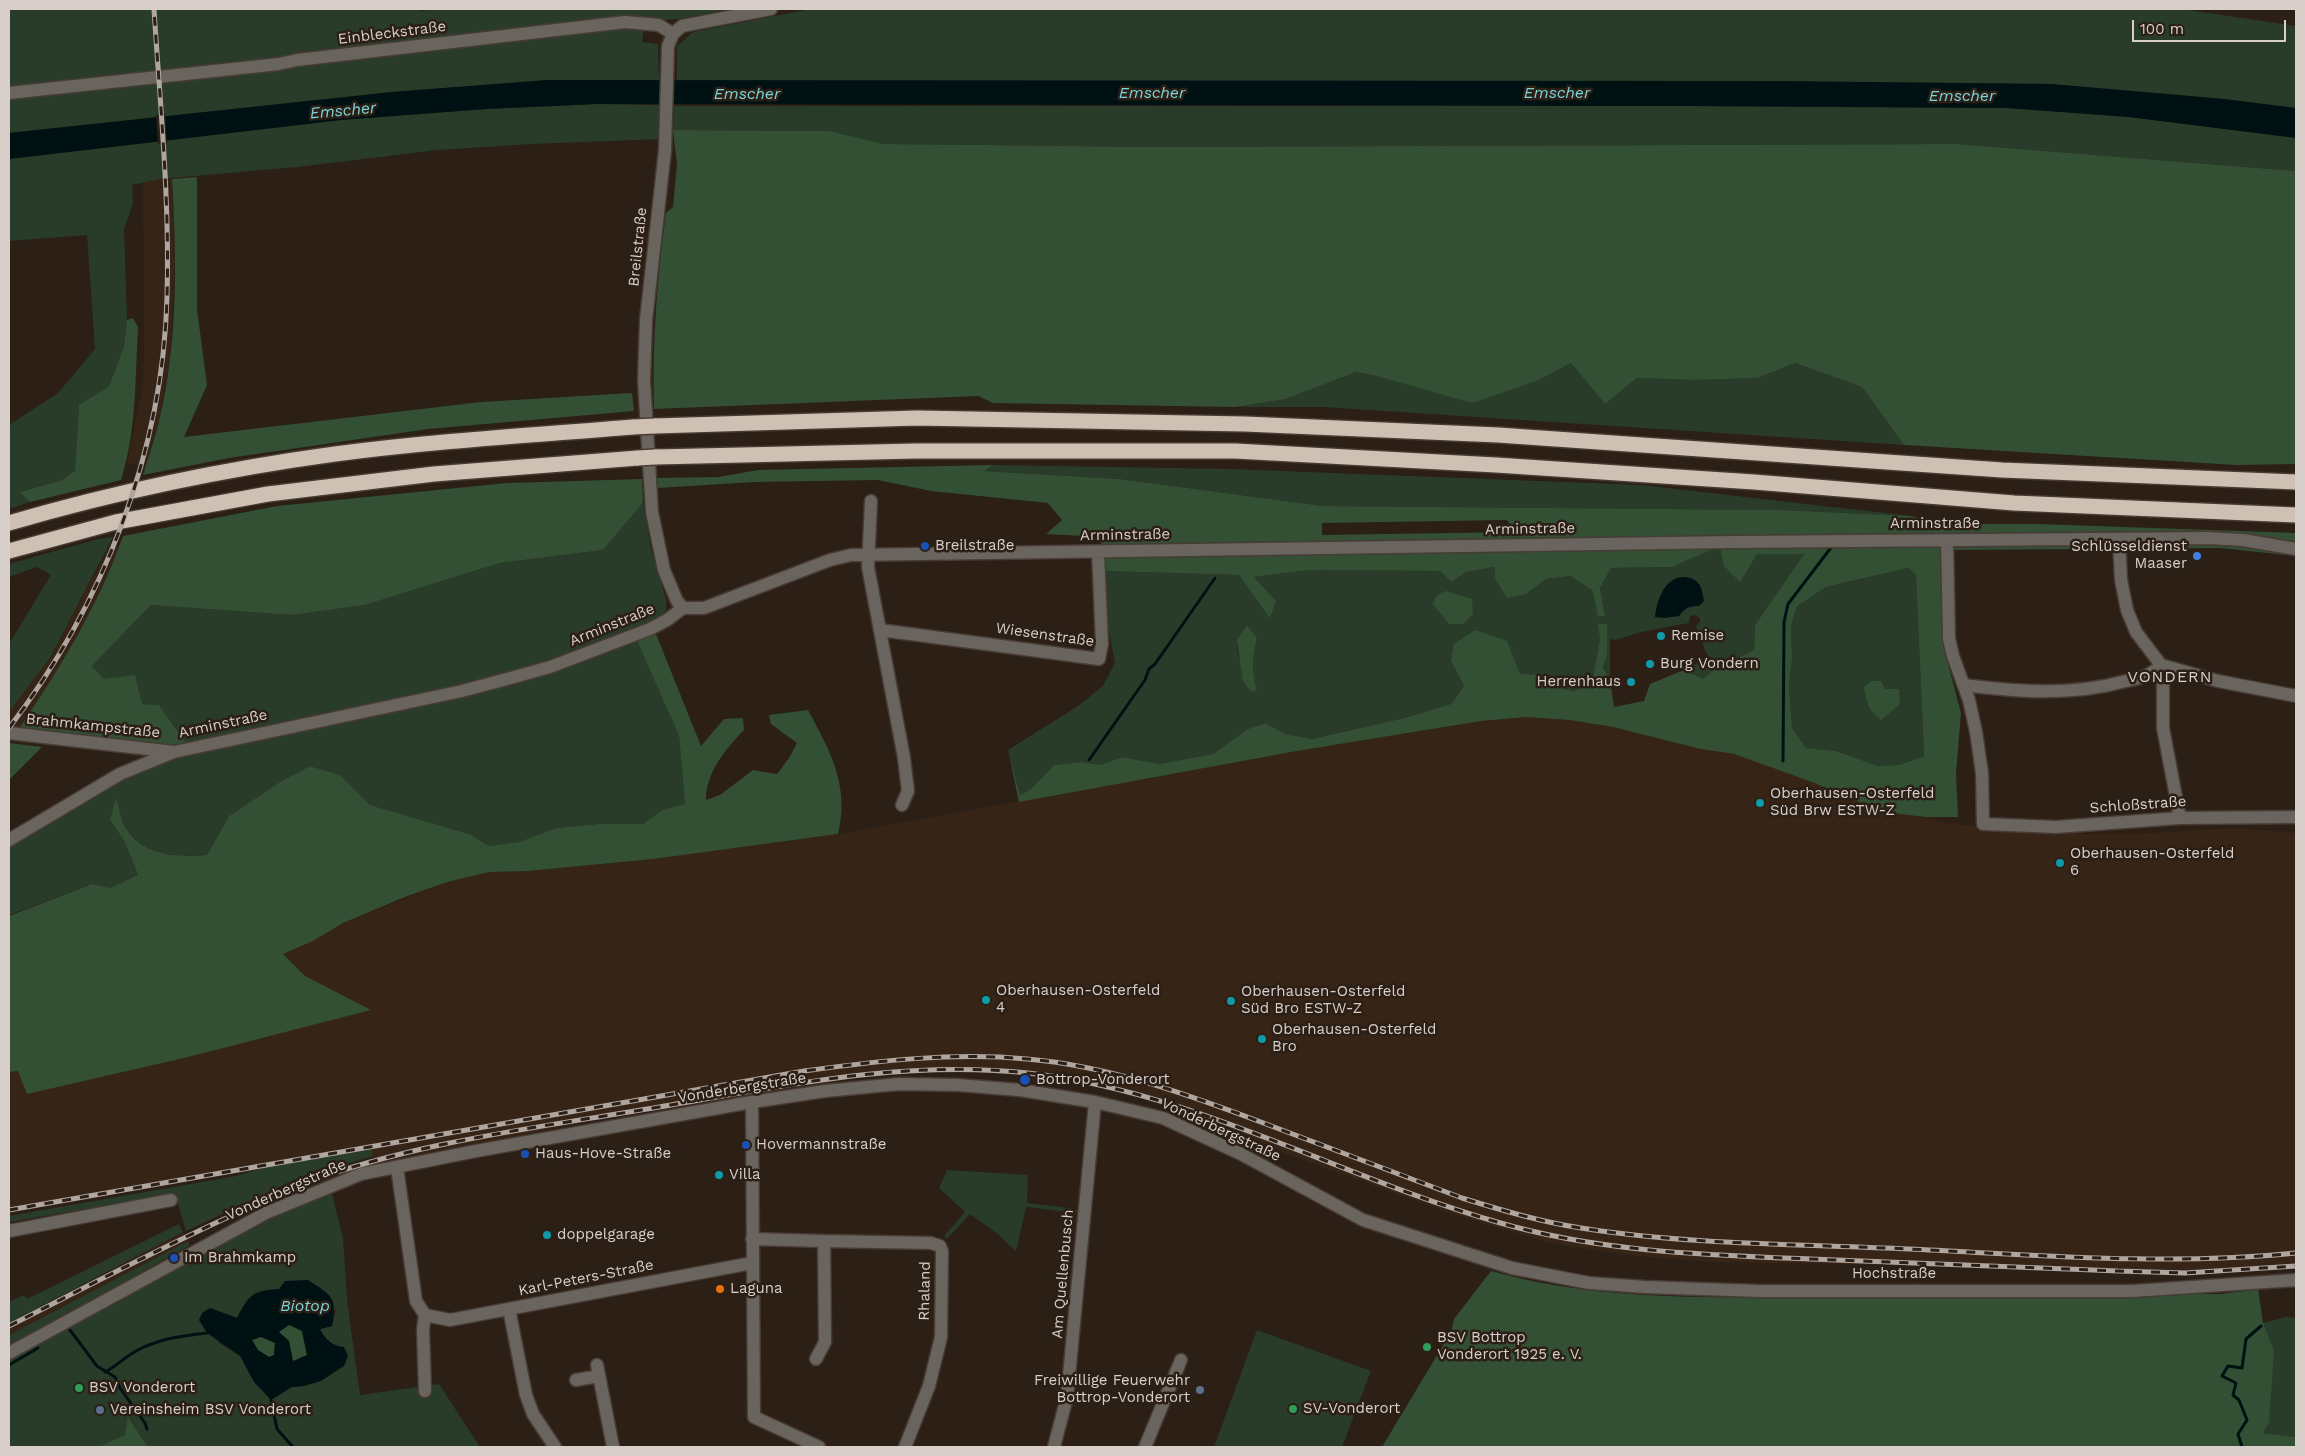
<!DOCTYPE html>
<meta charset="utf-8">
<style>
body{margin:0}
#map{position:relative;width:2305px;height:1456px;overflow:hidden;background:#2b1f16;font-family:"Work Sans",sans-serif}
canvas{display:block}
.frame{position:absolute;inset:0;border:10px solid #d8cfca;pointer-events:none}
.scale{position:absolute;left:2132px;top:20px;width:154px;height:22px;box-sizing:border-box;border:2px solid #d8cfca;border-top:0;padding-left:6px;font-size:15px;line-height:18px;white-space:nowrap;color:#d8cfca;-webkit-text-stroke:4px #2b1f16;paint-order:stroke}
</style>
<div id="map">
<canvas width="2305" height="1456"></canvas>
<div class="frame"></div>
<div class="scale">100 m</div>
</div>
<script>
const context = document.querySelector('canvas').getContext('2d');
context.lineJoin = 'round';
function fillPath(path, color) {
  context.fillStyle = color;
  context.fill(path, 'evenodd');
}
function trace(path, color, width, dash) {
  context.strokeStyle = color;
  context.lineWidth = width;
  context.lineCap = dash ? 'butt' : 'round';
  context.setLineDash(dash || []);
  context.stroke(path);
}
function label(font, color, halo, rows, align = 'center') {
  context.font = font + ' "Work Sans",sans-serif';
  context.lineWidth = 5;
  context.setLineDash([]);
  context.textBaseline = 'middle';
  context.strokeStyle = halo;
  context.fillStyle = color;
  for (const [text, x, y, turn = 0] of rows) {
    context.save();
    context.translate(x, y);
    context.rotate((+turn || 0) * Math.PI / 180);
    context.textAlign = isNaN(turn) ? turn : align;
    if (halo) context.strokeText(text, 0, 0);
    context.fillText(text, 0, 0);
    context.restore();
  }
}
const built = new Path2D(`
 M160,179H172L176,242L170,359L159,420L145,468L127,462L142,389L144,361L143,183Z
 M110,545L119,548L89,615L56,675L18,730L9,729V712L50,658Z
 M1527,717L1569,720L1613,727L1701,749L1734,754L1812,782L1882,812L1926,817L1951,824L2088,834H2133L2232,828L2296,833V1268L2192,1274L1910,1265L1710,1262L1625,1255L1549,1243L1452,1214L1272,1149L1223,1125L1106,1086L1032,1074L918,1072L869,1076L601,1119L376,1165L370,1149L9,1213V1065L305,976L283,954L313,941L343,923L447,882L490,872L528,871L653,859L838,834L1297,751L1481,721Z
 M183,1232L188,1241L9,1335V1323Z`);
const green = new Path2D(`
 M9,9H417L421,11L439,9H731L679,19L645,21L642,42L658,44L659,81L548,80L392,92L9,133Z
 M811,9H2181L2296,26V108L2224,99L2051,84L1770,81H677V46L693,32Z
 M597,104L659,105L661,139L531,144L438,150L297,167L160,179L132,185L133,204L124,229L127,320L124,346L109,386L79,406L75,471L62,480L20,492L30,502L9,509V425L58,393L95,349L87,235L9,241V159L341,120L486,109Z
 M674,106H1691L2007,108L2129,117L2296,138V171L1957,144L1145,147L987,145L883,144L830,131L673,130Z
 M1571,363L1605,404L1637,378L1695,380L1758,378L1795,363L1862,387L1904,445L1323,407H1235L1286,399L1356,372L1377,376L1539,380Z
 M993,465L1230,469L1641,485L1911,516L1781,510L1323,506L1120,479L984,471Z
 M643,503L651,549L666,599C666,604 667,609 664,614C654,626 633,630 620,636C481,693 331,706 187,744L159,705L142,704L104,679L92,666L151,605L292,615L365,605L500,563L603,550Z
 M113,537L50,658L9,712V644L51,575L37,567L9,577V564L98,539Z
 M1720,545L1757,554H1804L1755,625L1754,650L1715,669L1703,679L1684,670L1700,662L1706,665L1712,660L1706,653L1696,626L1700,622V618L1694,615L1690,616L1689,623L1641,632L1615,640L1610,639V679L1603,668L1607,654L1600,638L1592,683L1574,691L1556,687L1548,675L1520,674L1514,661H1451L1464,686L1451,704L1404,718L1312,739L1284,734L1264,723L1248,729L1213,754L1159,764L1122,757L1100,765L1082,762L1054,765L1031,789L1020,795L1008,750L1078,706L1103,686L1115,663L1107,620L1104,571L1239,575L1276,601L1254,577L1309,570L1440,571L1452,582L1466,572L1495,567L1526,594L1546,579L1571,576L1593,591L1599,617L1605,616L1600,588L1611,568L1672,567ZM1247,625L1257,638L1252,656L1253,675C1235,655 1232,648 1247,625Z
 M1908,568L1916,575L1924,756L1899,765L1878,766L1836,751L1806,748L1792,728L1789,686L1792,658L1791,626L1797,605L1826,587Z
 M637,641L679,736L685,804L662,810L643,824H599L556,828L519,842L489,846L469,834L370,805L340,775L310,766L280,782L229,816L207,855C174,856 143,857 124,825C120,818 119,807 116,799L110,820L125,842L138,875L110,888L92,884L9,915V845L110,786L183,755L553,671Z
 M371,1149L373,1156L296,1179L186,1231L175,1194L9,1222V1216L236,1176L266,1167Z
 M947,1170L1028,1175L1027,1203L1070,1208L1077,1210L1076,1213L1026,1207L1016,1251L995,1232L970,1214L947,1239L944,1236L965,1212L939,1188Z
 M332,1194L343,1238L347,1300L360,1395L439,1384L480,1447H148L129,1418L125,1435L98,1447H9V1358L270,1219ZM280,1289L336,1310L332,1326L320,1329L325,1339L336,1347L344,1366L304,1386L292,1387L219,1343L210,1308L237,1318C249,1294 253,1291 280,1289Z
 M179,1224L183,1232L9,1323V1302L24,1295L27,1299Z
 M188,1241L190,1245L9,1347V1335Z
 M2286,1317L2296,1318V1437L2263,1433V1323Z
 M1257,1330L1371,1371L1342,1447H1214Z`);
const forest = new Path2D(`
 M673,130L830,131L883,144L987,145L1145,147L1957,144L2296,171V464L2237,465L1904,445L1862,387L1795,363L1758,378L1695,380L1637,378L1605,404L1571,363L1539,380L1472,403L1377,376L1356,372L1286,399L1235,407L993,403L978,396L654,409C652,343 657,279 666,213L673,207L677,164Z
 M197,177V309L207,385L184,437L481,402L632,393L634,411L428,429L229,458L143,475C148,457 155,439 159,421C178,344 177,257 172,179Z
 M133,318L138,327C135,379 137,430 121,480L30,502L20,492L62,480L75,471L79,405L109,386L124,346L127,320Z
 M993,465L984,471L1120,479L1323,506L1781,510L1911,516L1942,524H2039L2296,533V556L2221,548L1943,550L1942,641L1961,713L1956,773L1958,817H1926L1882,812L1812,782L1734,754L1701,749L1613,727L1569,720L1527,717L1481,721L1297,751L1019,802L1008,750L1020,795L1031,789L1054,765L1082,762L1100,765L1122,757L1159,764L1213,754L1248,729L1265,723L1285,734L1312,739L1404,718L1451,704L1464,686L1451,661L1454,644L1475,630L1507,641L1520,674L1548,675L1556,687L1574,691L1592,683L1600,638L1598,624H1607V654L1603,668L1610,679L1614,707L1644,701L1650,684L1684,670L1703,679L1715,669L1754,650L1755,625L1804,554H1757L1740,582L1724,566L1720,546L1672,567L1611,568L1600,588L1605,616L1598,617L1593,591L1571,576L1546,579L1526,594L1507,598L1495,578V567L1466,572L1452,582L1440,571L1309,570L1254,577L1276,601L1270,618L1239,575L1104,571L1101,537L1046,534L1062,520L1048,503L931,491L878,480L753,482L657,488V478L719,477L758,470ZM1507,520L1516,532L1322,535V523ZM1908,568L1916,575L1924,756L1899,765L1878,766L1836,751L1806,748L1792,728L1789,686L1792,658L1791,626L1797,606L1826,587Z
 M642,479L643,503L603,550L500,563L365,605L292,615L151,605L92,666L104,679L135,675L142,704L159,705L187,744L174,747L147,742L18,730C60,669 98,606 123,536L277,506L507,483Z
 M1446,591L1472,599L1473,614L1463,624H1449L1433,604L1437,595Z
 M1247,625L1257,638C1252,657 1251,671 1257,690L1251,692L1243,681L1237,640Z
 M656,634L701,746L724,719L743,718L744,730C725,750 706,772 706,800L720,795L753,770L777,774L789,758L797,743L771,724L769,715L808,710C830,751 850,786 838,834L653,859L528,871L490,872L447,882L405,897L343,923L313,941L283,954L305,976L371,1010L188,1057L27,1094L18,1071L9,1072V916L92,884L110,888L138,875L125,842L110,820L116,798C119,806 120,817 124,825C141,856 175,857 207,855L229,816L280,782L310,766L340,775L370,805L469,834L489,846L519,842L556,828L599,824H643L662,810L685,804L679,736L637,641Z
 M1871,681H1881L1885,689H1899L1900,704L1881,720C1868,710 1867,703 1864,687Z
 M9,743L42,747L9,780Z
 M1491,1271C1611,1305 1749,1297 1874,1295C1989,1294 2105,1295 2221,1294L2258,1289L2263,1323L2274,1351L2269,1422L2263,1433L2296,1437V1447H1382L1451,1332L1454,1319Z
 M289,1324L302,1331L307,1355L293,1362L289,1341L278,1332Z
 M261,1336L275,1343L274,1355L270,1358L258,1350L252,1340Z
 M128,1417L148,1447H98L125,1435Z`);
const water = new Path2D(`
 M548,80L1770,81L2051,84L2224,99L2296,108V138L2129,117L2007,108L1691,106L597,104L486,109L341,120L9,159V133L392,92Z
 M1682,577C1699,577 1702,586 1704,601L1699,606C1689,606 1685,608 1679,616L1664,618L1655,617C1657,600 1664,579 1682,577Z
 M308,1280C331,1295 338,1297 332,1326L320,1329C326,1340 332,1346 344,1347L348,1356L344,1366L321,1381L304,1386L292,1387L271,1400L254,1382L240,1356L207,1333L199,1320L202,1313L210,1308L237,1318C250,1294 252,1291 279,1289L285,1281ZM289,1325L302,1331L307,1355L293,1361L289,1341L279,1332ZM261,1337L275,1343L274,1355L269,1357L258,1350L252,1340Z`);
const pier = new Path2D(`
 M165,114L167,143L158,144L156,115Z`);
const stream = new Path2D(`
 M1089,760L1145,680L1149,669L1155,664L1215,578
 M1783,761L1784,622L1788,604L1833,545
 M70,1330L97,1366L115,1377L120,1388L145,1423L147,1429
 M9,1365L38,1348
 M105,1372C115,1367 122,1360 131,1354C155,1339 180,1336 207,1333
 M271,1400L277,1429L293,1447
 M2242,1447L2238,1434L2247,1420L2239,1400L2233,1395L2236,1383L2222,1376L2228,1366L2242,1368L2246,1339L2261,1326`);
const minor = new Path2D(`
 M9,93L279,64L297,60L625,22L659,25L673,34
 M871,501L868,567L904,758L908,791L902,805
 M2119,539L2121,580L2127,610L2136,632L2161,665L2163,681V728L2180,818
 M1947,541L1949,639L1953,656L1969,700L1976,732L1982,773L1983,824L2056,827L2180,818L2296,817
 M683,608L677,601L664,570L652,512L644,380L646,320L665,150L668,46L673,34L682,26L771,9
 M880,630L1099,659L1102,644L1098,552
 M2161,665L2218,681L2296,696
 M1964,685C2020,692 2072,696 2126,681C2140,678 2151,676 2161,665
 M9,733L174,752
 M9,840L120,774L174,752L462,691L507,679L550,667L650,629L667,620L683,608H704L830,560L851,555L1735,542L2208,538L2243,540L2296,549
 M752,1102L754,1417L819,1447
 M397,1167L416,1301L425,1315L423,1329L425,1391
 M9,1231L171,1200
 M752,1239L824,1241L825,1342L816,1359
 M824,1241L931,1243L940,1246L942,1251L941,1337L929,1386L905,1447
 M509,1309L526,1395L533,1414L555,1447
 M425,1315L450,1320L752,1263
 M9,1353L266,1213L361,1174L476,1151L752,1102L825,1091L899,1084L958,1085L1020,1090L1095,1102L1163,1118L1241,1154L1363,1220L1512,1268L1589,1283L1645,1287L1759,1291H2133L2296,1280
 M597,1365L613,1447
 M576,1380L599,1376
 M1054,1447L1067,1397L1095,1102
 M1145,1447L1181,1360`);
const highway = new Path2D(`
 M655,426L917,418L1245,424L1498,435L2002,470L2296,482
 M655,457L916,451H1235L1496,465L1754,482L2014,503L2296,515
 M9,523C115,492 225,469 335,454C434,441 534,435 633,427
 M9,551L116,522L268,494L434,474L638,458`);
const rail = new Path2D(`
 M9,728C103,605 163,452 167,297C170,201 160,104 154,9
 M9,1210L804,1071C878,1061 952,1052 1027,1059C1112,1066 1195,1097 1274,1127C1337,1151 1400,1174 1462,1198C1501,1210 1541,1222 1581,1228C1689,1245 1800,1244 1909,1249C2038,1255 2167,1266 2296,1253
 M9,1326C84,1288 158,1249 235,1214C258,1203 281,1191 305,1183C413,1143 534,1128 647,1109C773,1088 900,1059 1028,1073C1192,1091 1340,1177 1497,1222C1599,1252 1705,1255 1811,1259C1914,1263 2016,1267 2118,1271L2185,1273L2296,1266`);
const highwayBridge = new Path2D(`
 M633,427L655,426
 M638,458L655,457`);
const markers = [
 [925,546,5,"#1a4fb4"],
 [2197,556,5,"#3f7fe0"],
 [1661,636,5,"#0f9aa8"],
 [1650,664,5,"#0f9aa8"],
 [1631,682,5,"#0f9aa8"],
 [1760,803,5,"#0f9aa8"],
 [2060,863,5,"#0f9aa8"],
 [986,1000,5,"#0f9aa8"],
 [1231,1001,5,"#0f9aa8"],
 [1262,1039,5,"#0f9aa8"],
 [1025,1080,6,"#1a4fb4"],
 [746,1145,5,"#1a4fb4"],
 [525,1154,5,"#1a4fb4"],
 [719,1175,5,"#0f9aa8"],
 [547,1235,5,"#0f9aa8"],
 [174,1258,5,"#1a4fb4"],
 [720,1289,5,"#e8710a"],
 [1427,1347,5,"#2e9e5b"],
 [79,1388,5,"#2e9e5b"],
 [1200,1390,5,"#5c6f8a"],
 [1293,1409,5,"#2e9e5b"],
 [100,1410,5,"#5c6f8a"]
];
const streetNames = [
 ["Einbleckstraße",392,33,-7],
 ["Breilstraße",638,247,-84],
 ["Arminstraße",1935,524],
 ["Arminstraße",1530,529,-1],
 ["Arminstraße",1125,535,-1],
 ["Arminstraße",612,625,-22],
 ["Wiesenstraße",1045,635,8],
 ["Arminstraße",223,724,-12],
 ["Brahmkampstraße",93,726,6],
 ["Schloßstraße",2138,805,-4],
 ["Vonderbergstraße",742,1088,-9],
 ["Vonderbergstraße",1221,1130,25],
 ["Vonderbergstraße",286,1190,-24],
 ["Am Quellenbusch",1063,1274,-85],
 ["Hochstraße",1894,1274],
 ["Karl-Peters-Straße",586,1278,-11],
 ["Rhaland",925,1291,-89]
];
const poiNames = [
 ["Breilstraße",935,546],
 ["Schlüsseldienst",2187,547,"right"],
 ["Maaser",2187,564,"right"],
 ["Remise",1671,636],
 ["Burg Vondern",1660,664],
 ["Herrenhaus",1621,682,"right"],
 ["Oberhausen-Osterfeld",1770,794],
 ["Süd Brw ESTW-Z",1770,811],
 ["Oberhausen-Osterfeld",2070,854],
 ["6",2070,871],
 ["Oberhausen-Osterfeld",996,991],
 ["4",996,1008],
 ["Oberhausen-Osterfeld",1241,992],
 ["Süd Bro ESTW-Z",1241,1009],
 ["Oberhausen-Osterfeld",1272,1030],
 ["Bro",1272,1047],
 ["Bottrop-Vonderort",1036,1080],
 ["Hovermannstraße",756,1145],
 ["Haus-Hove-Straße",535,1154],
 ["Villa",729,1175],
 ["doppelgarage",557,1235],
 ["Im Brahmkamp",184,1258],
 ["Laguna",730,1289],
 ["BSV Bottrop",1437,1338],
 ["Vonderort 1925 e. V.",1437,1355],
 ["Freiwillige Feuerwehr",1190,1381,"right"],
 ["Bottrop-Vonderort",1190,1398,"right"],
 ["BSV Vonderort",89,1388],
 ["SV-Vonderort",1303,1409],
 ["Vereinsheim BSV Vonderort",110,1410]
];
const waterNames = [
 ["Emscher",1152,93],
 ["Emscher",1557,93],
 ["Emscher",747,94],
 ["Emscher",1962,96],
 ["Emscher",343,111,-5],
 ["Biotop",305,1306]
];
const neighbourhoodNames = [
 ["VONDERN",2170,677]
];
fillPath(built, '#362417');
fillPath(green, '#293c2a');
fillPath(forest, '#335035');
fillPath(water, '#001113');
fillPath(pier, '#2b1f16');
trace(stream, '#001113', 3);
trace(minor, '#473b33', 15);
trace(highway, '#473b33', 18);
trace(minor, '#69645e', 12);
trace(highway, '#cec0b2', 15);
trace(rail, '#b0a6a0', 5);
trace(rail, '#2b1f16', 3, [9]);
trace(highwayBridge, '#473b33', 18, []);
trace(highwayBridge, '#cec0b2', 15);
for (const [x, y, r, color] of markers) {
  const dot = new Path2D();
  dot.arc(x, y, r, 0, 2 * Math.PI);
  context.fillStyle = color;
  context.fill(dot);
  trace(dot, '#2b1f16', 2);
}
label('15px', '#d8cfca', '#2b1f16', streetNames);
label('15px', '#d8cfca', '#2b1f16', poiNames, 'left');
label('italic 16px', '#7bd5db', '#2b1f16', waterNames);
context.letterSpacing = '1px';
label('16px', '#d8cfca', '#2b1f16', neighbourhoodNames);
context.letterSpacing = '0px';
</script>
